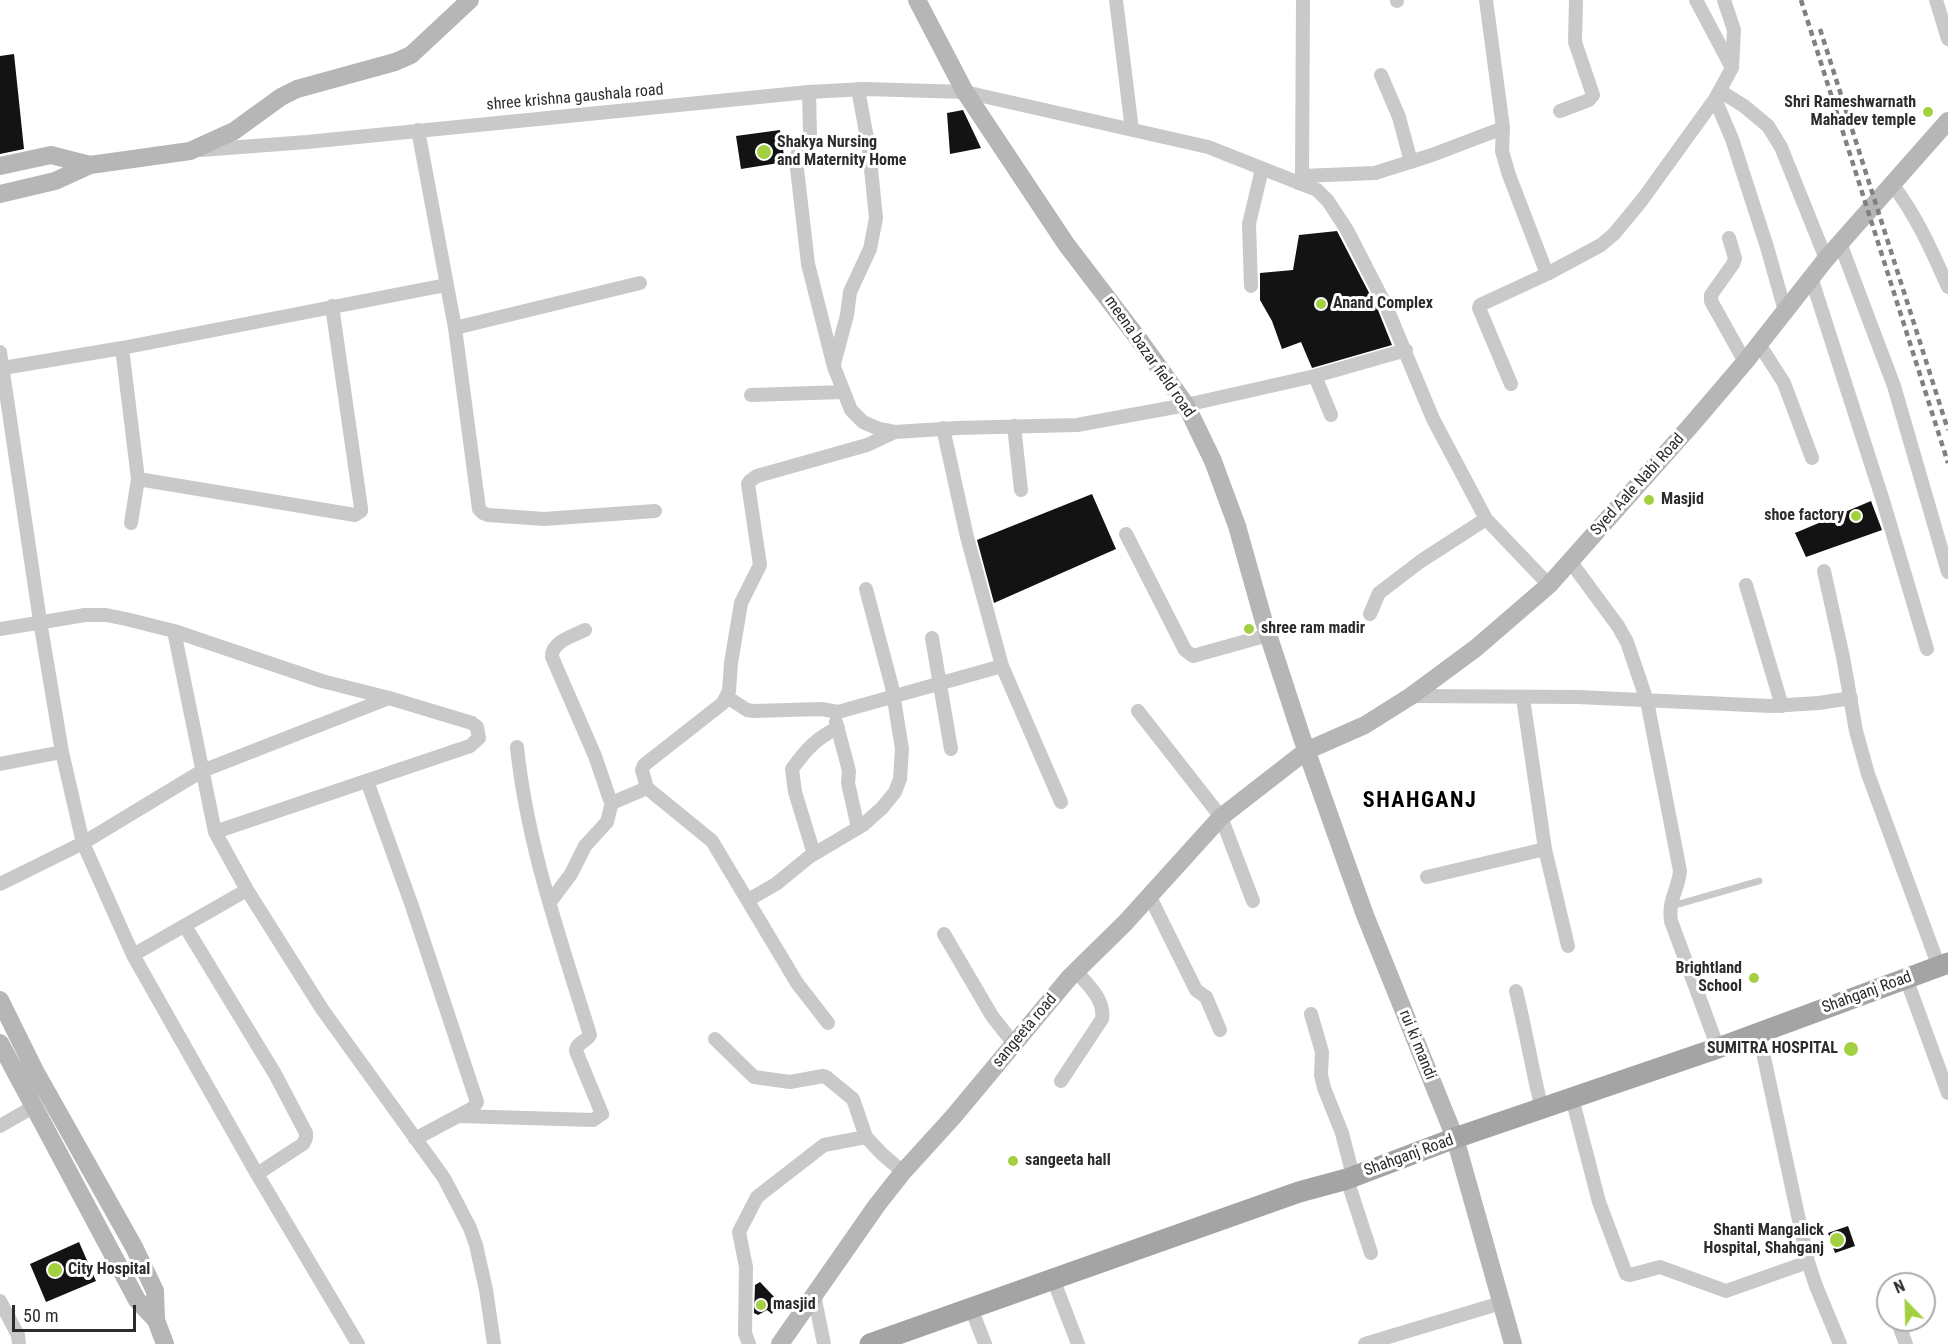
<!DOCTYPE html>
<style>
body{margin:0}
#map{position:relative;width:1948px;height:1344px;overflow:hidden;background:#fff;font-family:"Roboto Condensed",sans-serif}
canvas{display:block}
.north{position:absolute;left:1876px;top:1272px;width:60px;height:60px;box-sizing:border-box;background:#fff;border:2px solid #ababab;border-radius:50%;rotate:337deg;font-size:16px;font-weight:700;line-height:24px;text-align:center;color:#2c2c2c}
.north::after{content:'';display:block;margin:auto;width:21px;height:27px;background:#a2d041;clip-path:polygon(50% 0,100% 100%,50% 72%,0 100%)}
.scale{position:absolute;left:12px;top:1305px;width:124px;height:27px;box-sizing:border-box;border:3px solid #2c2c2c;border-top:0;padding-left:8px;font-size:18px;line-height:21px;white-space:nowrap;color:#2c2c2c;-webkit-text-stroke:4px #fff;paint-order:stroke}
</style>
<div id="map">
<canvas width="1948" height="1344"></canvas>
<div class="north">N</div>
<div class="scale">50 m</div>
</div>
<script>
const context = document.querySelector('canvas').getContext('2d');
context.lineJoin = 'round';
function fillPath(path, color) {
  context.fillStyle = color;
  context.fill(path, 'evenodd');
}
function trace(path, color, width, dash) {
  context.strokeStyle = color;
  context.lineWidth = width;
  context.lineCap = dash ? 'butt' : 'round';
  context.setLineDash(dash || []);
  context.stroke(path);
}
function label(font, color, halo, rows, align = 'center') {
  context.font = font + ' "Roboto Condensed",sans-serif';
  context.lineWidth = 6;
  context.setLineDash([]);
  context.textBaseline = 'middle';
  context.strokeStyle = halo;
  context.fillStyle = color;
  for (const [text, x, y, turn = 0] of rows) {
    context.save();
    context.translate(x, y);
    context.rotate((+turn || 0) * Math.PI / 180);
    context.textAlign = isNaN(turn) ? turn : align;
    if (halo) context.strokeText(text, 0, 0);
    context.fillText(text, 0, 0);
    context.restore();
  }
}
const building = new Path2D(`
 M14,54L24,149L0,154V56Z
 M963,110L981,148L950,154L947,113Z
 M780,130L785,162L741,169L736,136Z
 M1337,231L1378,310L1392,345L1312,368L1301,342L1282,349L1272,321L1260,300V273L1293,270L1299,235Z
 M1092,494L1116,549L994,603L977,540Z
 M1871,501L1882,530L1806,557L1795,533Z
 M1848,1226L1855,1246L1835,1253L1828,1233Z
 M79,1242L96,1281L46,1302L30,1264Z
 M760,1282L778,1301L772,1314L767,1310L758,1315L754,1313L755,1285Z`);
const lane = new Path2D(`
 M1672,906L1759,881`);
const street = new Path2D(`
 M1116,0L1132,130
 M1397,0V1
 M1486,0L1503,128L1502,151L1509,175L1547,274
 M1696,0L1732,68
 M1936,0L1948,39
 M1381,75L1399,117L1411,162
 M1720,91L1744,106L1768,126L1781,147L1826,259
 M809,92L810,134L797,155L796,160L808,264L834,367L851,410L863,422L879,429L895,432L957,428L1077,425L1186,405L1315,376L1406,350
 M1715,99L1732,139L1767,247L1785,311
 M1560,111L1589,100L1593,95L1575,42L1576,0
 M418,130L455,328L479,509L483,513L488,515L544,519L655,511
 M201,150L307,142L809,92L865,89L965,92L1208,147L1317,190L1328,201L1347,230L1386,306L1433,419L1486,519L1549,585
 M1302,176L1375,173L1432,155L1503,128
 M1298,183L1302,176L1303,0
 M1892,184C1916,215 1932,251 1948,287
 M1729,238L1735,258L1733,264L1711,295V301L1745,362
 M1840,243L1894,386L1948,572
 M1811,277L1884,504L1927,649
 M1251,286L1249,224L1262,169
 M455,328L640,283
 M1759,344L1784,383L1812,458
 M122,348L138,479L355,515L361,511V508L332,306
 M0,352L40,621L62,752L83,843L133,955L257,1174L358,1344
 M834,364L847,315L850,292L870,249L876,218L869,149L858,89
 M3,368L122,348L446,285
 M1315,376L1331,415
 M1511,384L1479,308L1480,305L1547,274L1601,245L1614,234L1642,200L1715,99L1732,68L1734,30L1724,0
 M751,395L843,392
 M1014,426L1021,490
 M943,428L967,537L1002,666L1061,802
 M131,523L138,479
 M1126,534L1185,650L1193,656L1268,635
 M1570,561L1618,626L1627,642L1647,701L1680,871C1678,891 1668,899 1671,921L1718,1048
 M1824,571L1843,657L1856,731L1868,774L1939,967
 M1746,585L1782,706
 M1370,614L1379,593L1421,561L1486,519
 M0,629L85,615H106L126,619L174,631L322,681L389,698L472,723L477,727L479,738L470,746L215,832
 M585,630C573,636 551,642 552,657L595,756L610,800L614,802L647,788L712,841L797,983L828,1023
 M174,631L215,832L247,890L322,1009L444,1178L470,1228L476,1245L486,1290L494,1344
 M932,638L951,749
 M1411,696L1578,697L1771,706L1819,703L1851,698
 M727,697L747,710L754,711L822,709L838,712L1002,666
 M1523,698L1545,849L1568,946
 M1138,711L1221,817L1253,901
 M836,722L849,771L848,783L858,828
 M0,764L62,752
 M367,781L412,906L477,1102L473,1108L415,1139
 M647,788L642,770L644,765L723,703L729,691L731,663L741,603L760,565L748,484L750,481L757,476L867,445L895,432
 M814,854L795,792L792,769C805,751 817,737 838,728
 M1427,877L1545,849
 M0,884L83,843L202,771L389,698
 M1149,895L1196,990L1206,997L1220,1030
 M748,900L776,884L809,857L863,825L882,808L895,792L900,779L902,749L892,687L866,589
 M550,902L571,874L585,846L607,822L612,802
 M185,926L275,1074L306,1133V1138L303,1144L257,1174
 M944,934L992,1016L1014,1044
 M133,955L247,890
 M1906,978L1948,1093
 M1516,991C1526,1031 1532,1070 1542,1109
 M1311,1014L1322,1052L1321,1075L1324,1088L1342,1133L1353,1176
 M1759,1034L1808,1262L1816,1286L1840,1344
 M715,1039L754,1077L790,1082L823,1076L826,1077L853,1099L866,1137
 M1061,1081L1102,1019C1105,999 1088,985 1076,971
 M1572,1098L1599,1202L1626,1274L1630,1275L1660,1267L1726,1291L1808,1262
 M459,1116L593,1120L602,1114L576,1051C576,1043 586,1042 590,1035C561,941 527,845 517,747
 M0,1126L33,1107
 M1347,1179L1371,1253
 M1053,1279L1078,1344
 M814,1295L824,1344
 M0,1301L18,1335L19,1344
 M971,1308L985,1344
 M1897,1320L1906,1344
 M749,1344L745,1333L746,1267L739,1232L757,1197L824,1145L866,1137L882,1154L903,1172
 M1365,1344L1501,1303`);
const secondary = new Path2D(`
 M917,0L965,92L1066,244L1140,341L1186,405L1213,461L1237,526L1264,622L1302,738L1347,865L1365,915L1455,1138L1513,1344
 M0,166L51,155L90,165
 M0,194L55,181L90,165L190,151L234,131L281,97L297,89L395,62L411,55L470,0
 M0,1000L35,1071L134,1247L155,1291L156,1320L165,1344
 M0,1043L137,1300L156,1320
 M780,1344L877,1205L903,1172L953,1117L1069,978L1125,923L1221,817L1306,751L1365,725L1411,696L1476,648L1549,585L1693,423L1745,362L1826,259L1948,121`);
const primary = new Path2D(`
 M870,1344L1299,1192L1347,1179L1455,1138L1718,1048L1948,963`);
const rail = new Path2D(`
 M1801,0L1948,463
 M1820,29L1948,430`);
const markers = [
 [1928,112,6,"#a2d041"],
 [764,152,8,"#a2d041"],
 [1321,304,6,"#a2d041"],
 [1649,500,6,"#a2d041"],
 [1856,516,6,"#a2d041"],
 [1249,629,6,"#a2d041"],
 [1754,978,6,"#a2d041"],
 [1851,1049,8,"#a2d041"],
 [1013,1161,6,"#a2d041"],
 [1837,1240,8,"#a2d041"],
 [55,1270,8,"#a2d041"],
 [761,1305,6,"#a2d041"]
];
const streetNames = [
 ["shree krishna gaushala road",575,98,-5],
 ["meena bazar field road",1149,357,55],
 ["Syed Aale Nabi Road",1638,485,-48],
 ["Shahganj Road",1867,993,-20],
 ["sangeeta road",1025,1031,-50],
 ["rui ki mandi",1417,1045,68],
 ["Shahganj Road",1409,1156,-20]
];
const poiNames = [
 ["Shri Rameshwarnath",1916,103,"right"],
 ["Mahadev temple",1916,121,"right"],
 ["Shakya Nursing",777,143],
 ["and Maternity Home",777,161],
 ["Anand Complex",1333,304],
 ["Masjid",1661,500],
 ["shoe factory",1844,516,"right"],
 ["shree ram madir",1261,629],
 ["Brightland",1742,969,"right"],
 ["School",1742,987,"right"],
 ["SUMITRA HOSPITAL",1838,1049,"right"],
 ["sangeeta hall",1025,1161],
 ["Shanti Mangalick",1824,1231,"right"],
 ["Hospital, Shahganj",1824,1249,"right"],
 ["City Hospital",68,1270],
 ["masjid",773,1305]
];
const districtNames = [
 ["SHAHGANJ",1420,801]
];
fillPath(building, '#131313');
trace(lane, '#c9c9c9', 7);
trace(street, '#c9c9c9', 14);
trace(secondary, '#b6b6b6', 18);
trace(primary, '#a4a4a4', 21);
trace(rail, '#818181', 4.5, [6, 4.5]);
for (const [x, y, r, color] of markers) {
  const dot = new Path2D();
  dot.arc(x, y, r, 0, 2 * Math.PI);
  context.fillStyle = color;
  context.fill(dot);
  trace(dot, '#fff', 2);
}
label('16px', '#2c2c2c', '#fff', streetNames);
label('bold 16px', '#2c2c2c', '#fff', poiNames, 'left');
context.letterSpacing = '1.5px';
label('bold 22px', '#000', '#fff', districtNames);
context.letterSpacing = '0px';
</script>
